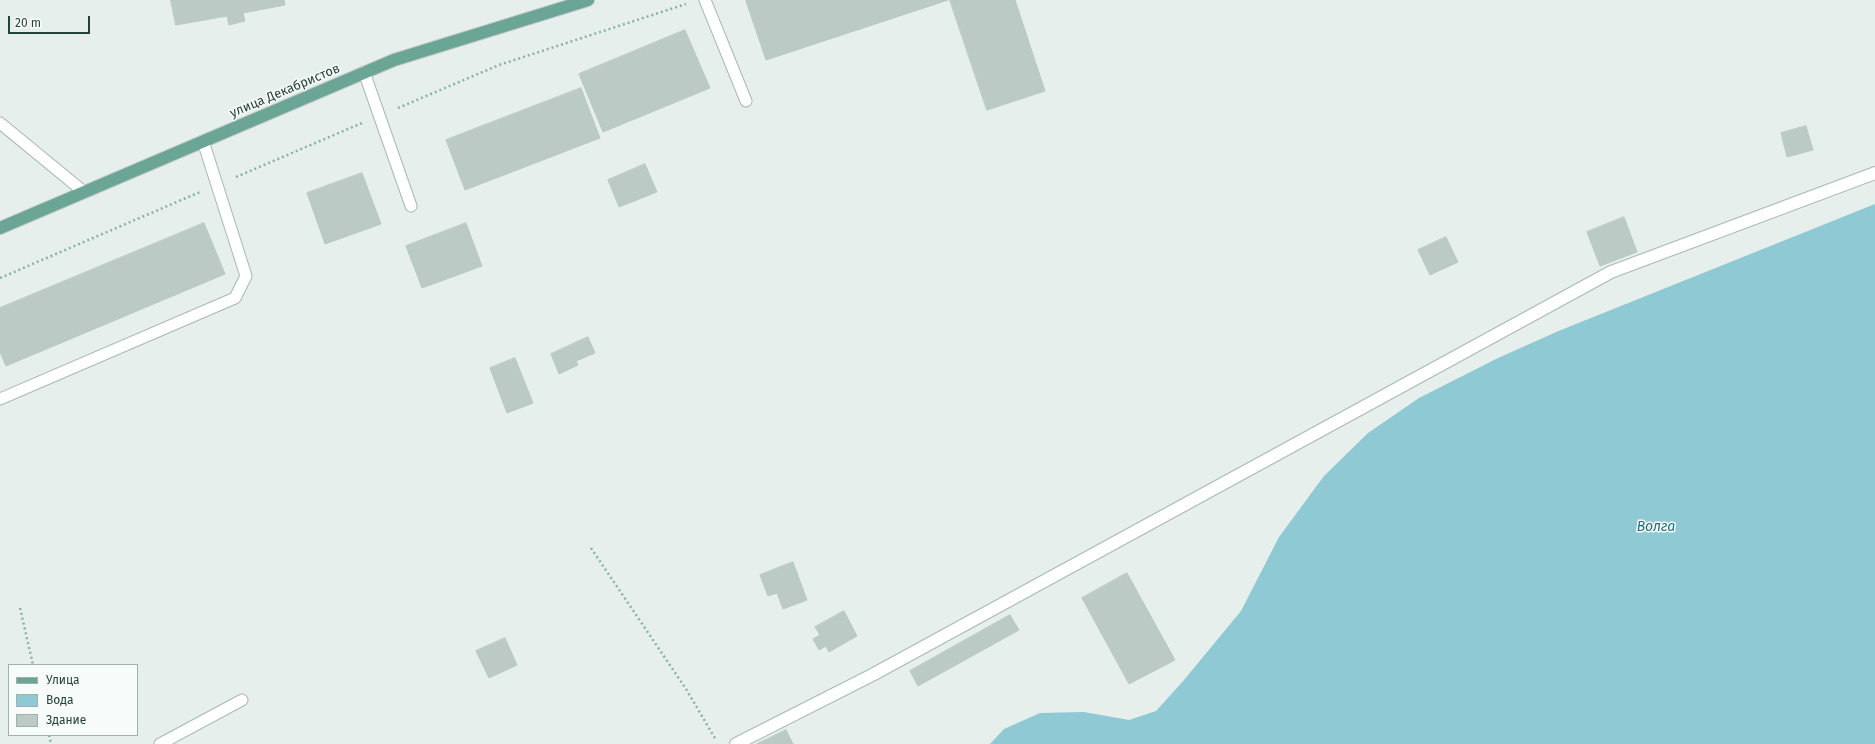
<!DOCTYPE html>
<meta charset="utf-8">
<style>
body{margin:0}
#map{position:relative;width:1875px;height:744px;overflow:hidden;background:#e6efeb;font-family:"Fira Sans",sans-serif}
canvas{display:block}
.legend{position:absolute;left:8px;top:664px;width:130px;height:72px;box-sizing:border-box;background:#f7fbf9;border:1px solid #a3b1ad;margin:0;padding:5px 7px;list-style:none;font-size:12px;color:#24423a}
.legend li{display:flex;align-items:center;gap:8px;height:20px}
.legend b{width:20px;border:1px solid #a3b1ad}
.scale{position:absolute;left:8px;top:16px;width:82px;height:18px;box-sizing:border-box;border:2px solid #24423a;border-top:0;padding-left:5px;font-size:12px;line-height:14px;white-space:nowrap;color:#24423a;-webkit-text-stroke:3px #f7fbf9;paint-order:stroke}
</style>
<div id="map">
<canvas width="1875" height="744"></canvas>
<ul class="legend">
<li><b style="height:5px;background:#6aa596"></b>Улица</li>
<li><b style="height:11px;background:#8ec9d4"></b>Вода</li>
<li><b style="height:11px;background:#bbcac4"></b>Здание</li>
</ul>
<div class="scale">20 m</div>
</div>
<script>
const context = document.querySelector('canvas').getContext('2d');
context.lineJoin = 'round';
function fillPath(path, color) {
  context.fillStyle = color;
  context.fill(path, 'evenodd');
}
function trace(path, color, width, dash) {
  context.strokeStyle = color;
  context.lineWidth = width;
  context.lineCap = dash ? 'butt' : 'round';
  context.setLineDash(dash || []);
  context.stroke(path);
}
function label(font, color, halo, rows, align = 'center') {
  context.font = font + ' "Fira Sans",sans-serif';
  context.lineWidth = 3;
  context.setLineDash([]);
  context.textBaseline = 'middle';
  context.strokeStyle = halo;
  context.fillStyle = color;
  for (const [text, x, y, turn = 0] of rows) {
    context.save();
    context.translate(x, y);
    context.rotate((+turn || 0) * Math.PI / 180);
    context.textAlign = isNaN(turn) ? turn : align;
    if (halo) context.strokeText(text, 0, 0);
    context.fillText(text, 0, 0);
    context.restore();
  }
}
const water = new Path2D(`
 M1875,204V744H990L1004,729L1040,713L1084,712L1129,720L1156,711L1184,680L1241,611L1279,537L1324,476L1368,433L1419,398L1498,358L1561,330Z`);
const building = new Path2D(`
 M171,0H284L285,5L243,13L245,21L229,25L227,16L176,25Z
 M750,0H948L766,60L746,1Z
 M950,0H1015L1045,91L987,110Z
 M685,30L710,88L603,132L579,74Z
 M581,88L600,138L465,190L446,140Z
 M1806,126L1813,150L1787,157L1781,133Z
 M645,164L657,192L619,207L608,180Z
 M362,173L381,224L325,244L307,193Z
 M1624,217L1637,252L1600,266L1587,232Z
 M204,223L225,274L6,366L0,352V308Z
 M466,223L482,266L422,288L406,246Z
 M1446,237L1458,262L1430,275L1418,250Z
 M588,337L595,353L576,361L578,365L559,374L551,354Z
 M515,358L533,403L507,413L490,368Z
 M793,562L807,600L783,609L777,593L768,596L760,575Z
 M1127,573L1175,660L1129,684L1082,598Z
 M844,611L857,636L829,652L826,646L819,650L813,639L820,635L815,627Z
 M1010,615L1019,630L918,686L910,671Z
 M505,638L517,665L489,678L476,651Z
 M786,730L793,744H757Z`);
const path = new Path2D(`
 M398,108L499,65L686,4
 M236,177L362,123
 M0,278L200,192
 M591,548L686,689L716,740
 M20,608L33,665
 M49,735L51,744`);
const service = new Path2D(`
 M705,0L746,101
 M364,72L411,206
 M0,123L84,192
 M0,399L235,298L246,276L203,141
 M160,744L242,700`);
const minor = new Path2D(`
 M736,744L874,674L1611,272L1875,173`);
const primary = new Path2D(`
 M0,228L394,60L588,0`);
const streetNames = [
 ["улица Декабристов",285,91,-23]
];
const waterNames = [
 ["Волга",1656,527]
];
fillPath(water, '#8ec9d4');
fillPath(building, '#bbcac4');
trace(building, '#b8c9c2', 1);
trace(service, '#a8b8b2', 13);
trace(minor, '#a8b8b2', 14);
trace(primary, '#c2cac8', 14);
trace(path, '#86b3a5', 2.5, [2, 3]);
trace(service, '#fff', 11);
trace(minor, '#fff', 12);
trace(primary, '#6aa596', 12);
label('13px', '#24423a', '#f7fbf9', streetNames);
label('italic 14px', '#1c6f80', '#f7fbf9', waterNames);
</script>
